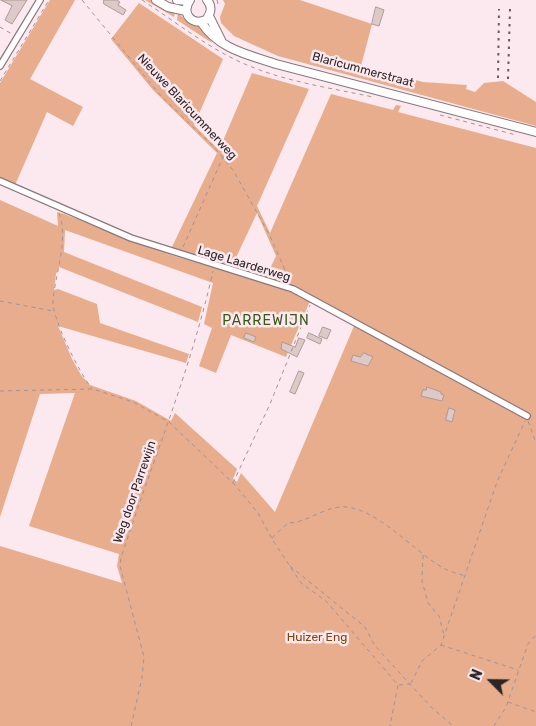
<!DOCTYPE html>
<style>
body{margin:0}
#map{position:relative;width:536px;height:726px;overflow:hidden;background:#fce9ef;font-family:Rubik,sans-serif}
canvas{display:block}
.north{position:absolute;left:466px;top:656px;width:50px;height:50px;-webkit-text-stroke:4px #fce9ef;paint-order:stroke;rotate:293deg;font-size:14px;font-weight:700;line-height:20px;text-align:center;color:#2c2528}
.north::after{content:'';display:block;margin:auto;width:18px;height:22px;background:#2c2528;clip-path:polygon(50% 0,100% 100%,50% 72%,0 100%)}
</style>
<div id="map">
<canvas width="536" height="726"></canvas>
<div class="north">N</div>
</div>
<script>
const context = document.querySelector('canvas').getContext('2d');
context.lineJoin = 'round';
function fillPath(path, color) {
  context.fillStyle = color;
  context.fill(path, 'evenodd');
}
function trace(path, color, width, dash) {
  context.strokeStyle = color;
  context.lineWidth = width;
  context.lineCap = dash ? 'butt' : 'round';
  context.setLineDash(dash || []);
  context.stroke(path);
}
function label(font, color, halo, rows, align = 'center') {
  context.font = font + ' Rubik,sans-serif';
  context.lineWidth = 5;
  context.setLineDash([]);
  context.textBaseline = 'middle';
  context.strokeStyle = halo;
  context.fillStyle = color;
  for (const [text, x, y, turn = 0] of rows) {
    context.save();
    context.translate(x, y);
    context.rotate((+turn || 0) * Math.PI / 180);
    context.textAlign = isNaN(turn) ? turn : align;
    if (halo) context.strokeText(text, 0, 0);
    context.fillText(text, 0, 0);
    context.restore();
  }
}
const green = new Path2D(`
 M50,0H75L30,79L83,107L73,126L47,112L15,185L0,178V83Z
 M145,0H151L175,12L174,17Z
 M223,0H300L372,24L361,66L423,82L467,85L466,89L475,92L484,83L503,81L536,102V126L278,56L234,36L221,23L220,17L225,4Z
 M139,3L223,59L194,125L219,150L252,73L309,89L257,206L270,233L331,94L393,110L396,105L401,106L398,112L536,148V726H0V546L122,583L117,566L119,554L29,526L75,393L40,394L0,517V200L58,226L57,212L64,214L171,255L294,291L310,301L286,357L231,335L216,373L199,366L212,328L204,324L213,283L65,230L64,252L202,307L198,322L59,267L56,274L54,290L58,289L97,304L100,323L189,354L186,363L58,326L72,359L81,375L90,385L136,401L171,421L175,413L237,469L233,479L237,482L241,473L275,512L354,326L453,378L455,373L296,288L266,277L276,256L257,213L231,268L171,249L217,153L153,90L111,39Z
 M178,13L189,23L201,26L212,43L177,20Z`);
const building = new Path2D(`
 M1,0H27L12,24L5,20L12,6Z
 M104,0H117L120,2L118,5L126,10L123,15L104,4Z
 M376,7L384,10L379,26L372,24Z
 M293,314L299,316L295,325L290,323L289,326L281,323L284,316L292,317Z
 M323,327L331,330L327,339L319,336Z
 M246,333L256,337L254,342L244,338Z
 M309,333L322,339L320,344L307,338Z
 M299,338L305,340L297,357L281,349L282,342L295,347Z
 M364,353L373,357L368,366L351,361L353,355L360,357Z
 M299,371L304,373L295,394L290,392Z
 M427,387L441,392V394L444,395L442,401L421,396L423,390H426Z
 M449,408L455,410L452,422L446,420Z`);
const path = new Path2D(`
 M82,0L161,96L214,147L233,170L269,234L290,281
 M142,0C176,22 209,49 247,65C287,82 331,88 373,97
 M217,0L218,4
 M0,27L12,34
 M0,81L49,0
 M440,115L516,135
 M59,213C69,240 55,274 53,301C51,316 81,377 92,388
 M183,247L223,157
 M0,301L53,311
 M0,391L93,389L133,402L169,422L235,485L258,513L272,539L301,583L326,601L398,685L390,726
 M528,421L536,443
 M233,483L270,404L310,305
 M272,538L288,523C308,523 325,505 347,507C379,511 412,549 440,566C447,571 457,573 465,576
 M423,555L422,581L428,603L439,616L444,635
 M290,566L365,627L375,646L431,707L453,726
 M441,645L518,670
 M411,683L422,661L441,645L497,482L525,421
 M399,685L410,684
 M508,702L536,712
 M131,726L142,678L144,657L120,566L121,558C152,462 191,370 213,271
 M494,726L506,707L528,644L536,635`);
const minor = new Path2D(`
 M0,66L40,0
 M0,181L131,238L293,289L527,416`);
const secondary = new Path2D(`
 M156,0L168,7L186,11
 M177,0L188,1
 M190,0C181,13 191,26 206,20C211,13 213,7 207,0
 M209,16L221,40
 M201,22C219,49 246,54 276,64L536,132`);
const rail = new Path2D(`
 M498,78L499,9
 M508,79L510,9`);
const streetNames = [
 ["Blaricummerstraat",363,70,15],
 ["Nieuwe Blaricummerweg",187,107,47],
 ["Lage Laarderweg",244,264,17],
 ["Weg door Parrewijn",135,492,-71]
];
const parkNames = [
 ["Huizer Eng",317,638]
];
const neighbourhoodNames = [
 ["PARREWIJN",266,321]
];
fillPath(green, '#e7ad8c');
fillPath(building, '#ddcac8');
trace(building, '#ad9a98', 1);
trace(minor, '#88777d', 8);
trace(secondary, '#88777d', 10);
trace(path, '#a19398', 1, [4, 4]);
trace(minor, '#fff', 5.5);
trace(secondary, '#fff', 8);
trace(rail, '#665c5f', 2, [2.5, 5]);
label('12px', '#2c2528', '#fce9ef', streetNames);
label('12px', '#894003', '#fce9ef', parkNames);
context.letterSpacing = '1px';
label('14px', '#36591a', '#fce9ef', neighbourhoodNames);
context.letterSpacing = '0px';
</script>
